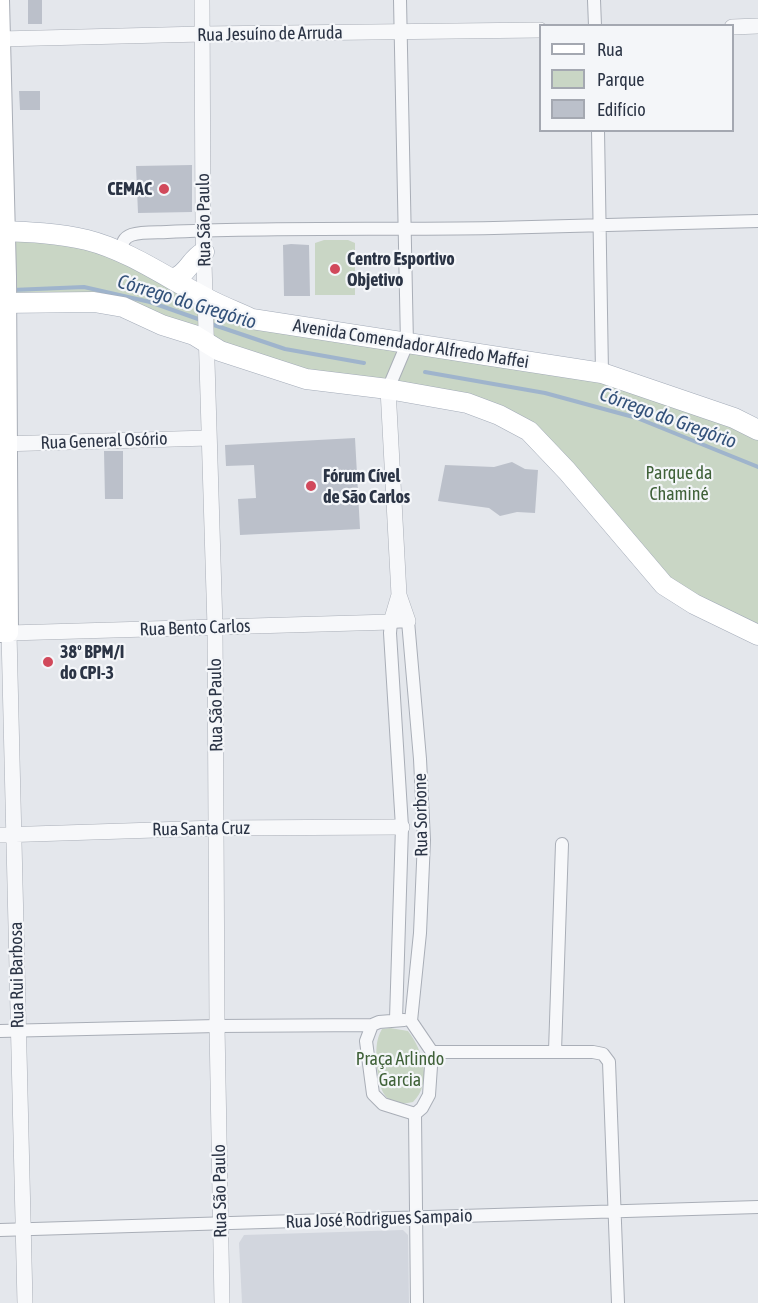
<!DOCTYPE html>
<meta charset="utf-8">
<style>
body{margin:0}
#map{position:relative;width:758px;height:1303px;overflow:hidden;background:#e4e7ec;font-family:"Asap Condensed",sans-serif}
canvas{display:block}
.legend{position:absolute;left:539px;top:24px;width:195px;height:108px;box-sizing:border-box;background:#f4f6f9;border:2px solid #a4a8b1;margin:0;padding:8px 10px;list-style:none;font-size:18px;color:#2b3445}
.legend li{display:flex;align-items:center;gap:12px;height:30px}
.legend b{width:30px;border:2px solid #a4a8b1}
</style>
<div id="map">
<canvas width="758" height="1303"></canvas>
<ul class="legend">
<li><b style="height:8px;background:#fff"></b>Rua</li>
<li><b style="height:16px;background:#c9d6c5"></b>Parque</li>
<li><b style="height:16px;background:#bbc0ca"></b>Edifício</li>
</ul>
</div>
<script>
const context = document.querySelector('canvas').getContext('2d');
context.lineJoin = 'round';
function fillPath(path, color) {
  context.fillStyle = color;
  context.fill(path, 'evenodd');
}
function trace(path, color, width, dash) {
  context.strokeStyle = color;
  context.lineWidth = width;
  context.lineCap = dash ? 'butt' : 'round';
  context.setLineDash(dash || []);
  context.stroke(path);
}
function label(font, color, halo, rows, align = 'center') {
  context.font = font + ' "Asap Condensed",sans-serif';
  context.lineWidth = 4.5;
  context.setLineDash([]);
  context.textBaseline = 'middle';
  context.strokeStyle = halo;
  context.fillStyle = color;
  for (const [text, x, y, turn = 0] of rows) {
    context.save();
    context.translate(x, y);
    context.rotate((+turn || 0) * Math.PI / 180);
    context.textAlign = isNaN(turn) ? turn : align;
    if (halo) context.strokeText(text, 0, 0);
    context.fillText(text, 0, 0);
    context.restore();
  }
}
const built = new Path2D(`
 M403,1230L408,1235L409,1303H242L239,1243L244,1235Z`);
const green = new Path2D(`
 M0,231L58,234L252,319L602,373L758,430V635L694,604L499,415L306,379L123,307L7,304Z
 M324,240H348L355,243V295H315V243Z
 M390,1028L408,1031C423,1050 433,1083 413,1102C385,1108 379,1091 377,1066C376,1053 375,1041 382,1029Z`);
const stream = new Path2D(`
 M12,290L84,287L150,302L201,320
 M211,324L285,349L364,363
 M425,372L545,393L637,418L758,467`);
const building = new Path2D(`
 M28,0H42V24H28Z
 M19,91H40V110H20Z
 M192,165V212L138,213L136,166Z
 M291,244L309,245L310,296H284L283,245Z
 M355,438L360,529L240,535L238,499L256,498L254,465L226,466L225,445Z
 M104,451H123V499H105Z
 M512,462L525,469L538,470L535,513L517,512L500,516L489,508L438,501L445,465L494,467Z`);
const minor = new Path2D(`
 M594,0L595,26
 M598,130L602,373
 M124,253C115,228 152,233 167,232C276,227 385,230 494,228C582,226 670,223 758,221
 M388,389L407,344L400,0
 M396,1019L402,827L390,633L391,622L408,621L420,759L424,840L420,933L411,1021
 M404,1020L379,1022L372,1025L366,1041L373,1094L383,1104L415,1114
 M411,1021L432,1052L429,1095L422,1108L415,1114
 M0,1031L217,1026L372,1025
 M555,1051L562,844
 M432,1052H593L603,1054L609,1062L618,1303
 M415,1114L417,1303
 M0,1230L758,1207`);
const tertiary = new Path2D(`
 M202,0L203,230L215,627L217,1026L222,1303
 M732,27L758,26
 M0,39L203,34L540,30
 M388,389L399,595L408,621
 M0,444L209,438
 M0,835L217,828L402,827
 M25,1303L9,633L391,622L399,595`);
const secondary = new Path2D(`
 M0,633H9L7,276L0,0`);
const primary = new Path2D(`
 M0,231C29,232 58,233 87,240C130,251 167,278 206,298C221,306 237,312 252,319L602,373L734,418L758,430
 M173,278C187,276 190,259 204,252
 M0,303L94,302L123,307L162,325L194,335L220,351L306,379L388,389L467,403L499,415L529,431L567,471L664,585L694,604L758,635`);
const markers = [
 [164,189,6,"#d1495b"],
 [335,269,6,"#d1495b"],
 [311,486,6,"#d1495b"],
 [48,662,6,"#d1495b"]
];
const streetNames = [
 ["Rua Jesuíno de Arruda",270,34,-1],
 ["Rua São Paulo",204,220,-91],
 ["Avenida Comendador Alfredo Maffei",411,344,9],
 ["Rua General Osório",104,441,-2],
 ["Rua Bento Carlos",195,628,-2],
 ["Rua São Paulo",216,705,-91],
 ["Rua Sorbone",421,815,-91],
 ["Rua Santa Cruz",201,829,-1],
 ["Rua Rui Barbosa",17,975,-91],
 ["Rua São Paulo",220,1191,-91],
 ["Rua José Rodrigues Sampaio",379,1219,-2]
];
const poiNames = [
 ["CEMAC",152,189,"right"],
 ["Centro Esportivo",347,259],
 ["Objetivo",347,280],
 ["Fórum Cível",323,476],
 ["de São Carlos",323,497],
 ["38º BPM/I",60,652],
 ["do CPI-3",60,673]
];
const parkNames = [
 ["Parque da",679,473],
 ["Chaminé",679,494],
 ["Praça Arlindo",400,1059],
 ["Garcia",400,1080]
];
const waterNames = [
 ["Córrego do Gregório",187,302,17],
 ["Córrego do Gregório",668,418,20]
];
fillPath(built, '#d2d6de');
fillPath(green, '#c9d6c5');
trace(stream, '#9fb4cc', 4);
fillPath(building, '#bbc0ca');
trace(minor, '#a9aeb7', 14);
trace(tertiary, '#a9aeb7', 16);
trace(secondary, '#a9aeb7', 20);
trace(primary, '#a3abb8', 21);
trace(minor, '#f7f8fa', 12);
trace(tertiary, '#f7f8fa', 15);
trace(secondary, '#fff', 18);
trace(primary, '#fff', 20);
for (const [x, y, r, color] of markers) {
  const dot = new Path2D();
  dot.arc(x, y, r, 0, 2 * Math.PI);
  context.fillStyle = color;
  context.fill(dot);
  trace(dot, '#f4f6f9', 2);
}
label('18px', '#2b3445', '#f4f6f9', streetNames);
label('bold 18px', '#2b3445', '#f4f6f9', poiNames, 'left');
label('18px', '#3f6138', '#f4f6f9', parkNames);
label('italic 20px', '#34527a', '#f4f6f9', waterNames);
</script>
